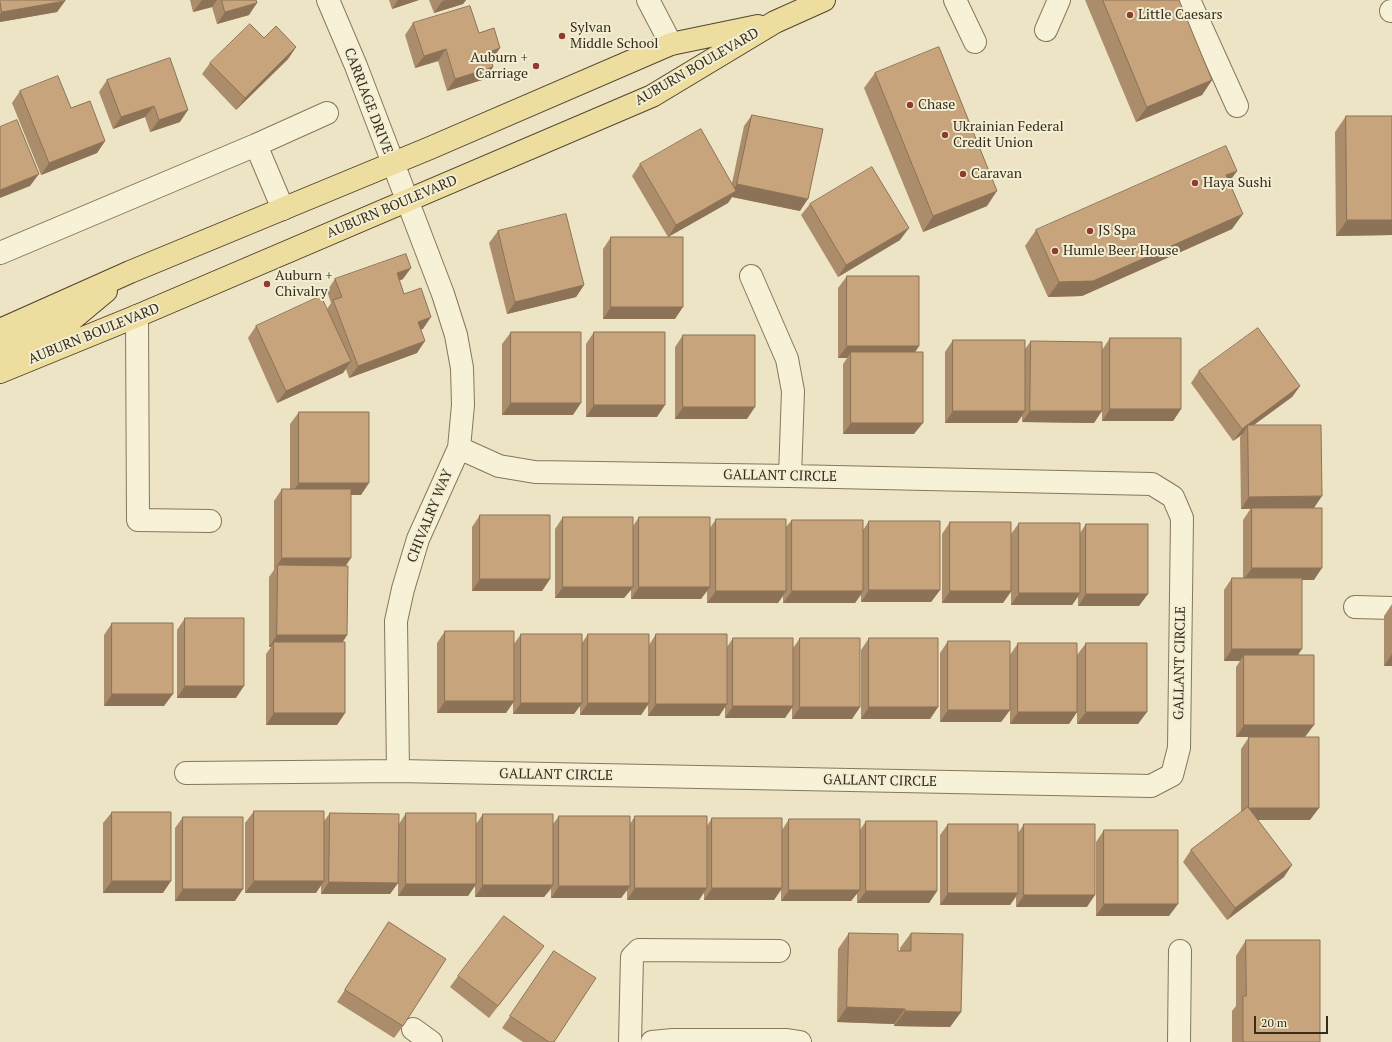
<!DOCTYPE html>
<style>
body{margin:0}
#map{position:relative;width:1392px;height:1042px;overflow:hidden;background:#ece4c4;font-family:"PT Serif",serif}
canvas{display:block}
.scale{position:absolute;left:1254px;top:1016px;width:74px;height:18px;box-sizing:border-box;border:2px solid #362d1f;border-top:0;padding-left:5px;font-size:12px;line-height:14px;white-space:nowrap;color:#362d1f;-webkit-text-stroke:3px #f3eed3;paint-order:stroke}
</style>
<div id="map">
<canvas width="1392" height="1042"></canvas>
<div class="scale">20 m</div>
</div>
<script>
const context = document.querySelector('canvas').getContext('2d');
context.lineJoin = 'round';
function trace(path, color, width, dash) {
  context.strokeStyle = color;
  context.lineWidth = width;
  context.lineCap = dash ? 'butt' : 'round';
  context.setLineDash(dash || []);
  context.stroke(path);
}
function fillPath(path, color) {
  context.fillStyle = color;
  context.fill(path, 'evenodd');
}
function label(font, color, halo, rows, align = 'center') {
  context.font = font + ' "PT Serif",serif';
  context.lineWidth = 4;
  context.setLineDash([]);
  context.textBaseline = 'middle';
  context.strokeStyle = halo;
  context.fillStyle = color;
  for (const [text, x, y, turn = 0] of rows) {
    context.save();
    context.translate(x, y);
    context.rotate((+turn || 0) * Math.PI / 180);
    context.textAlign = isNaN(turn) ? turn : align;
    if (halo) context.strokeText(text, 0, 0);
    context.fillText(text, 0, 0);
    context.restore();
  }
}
const minor = new Path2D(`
 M328,0L356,66L443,294L456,335L462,368L463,405L459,448L418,539L403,589L396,621L398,771
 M648,0L671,44
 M955,0L975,42
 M1189,0L1237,106
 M1391,11H1392
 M1046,30L1059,0
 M256,145L283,209
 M0,253L256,145L327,113
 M751,276L787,359L793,391L790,476
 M137,316L138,520L210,521
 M1355,607L1392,608
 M186,773L398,771L1151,786L1172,775L1179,748L1182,518L1173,497L1152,484L790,476L535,472L499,466L459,448
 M413,1029L431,1042
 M630,1042L632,957L639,950L779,951
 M652,1042L673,1040H787L800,1042
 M1179,1042L1180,951`);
const major = new Path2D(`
 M0,330L130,272L430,148L671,44L758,26
 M0,349L70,321L106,291
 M0,372L137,316L652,96L775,22L824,0`);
const wall = new Path2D(`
 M0,0L65,1L57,12L0,22Z
 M190,0H256L249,15L217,24L212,7L193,12Z
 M389,0H419L392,9Z
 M429,0H466L463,4L434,13Z
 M1085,0H1179L1212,80L1202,95L1136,122Z
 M413,23L479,33L492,60H491L493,67L485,79L447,91L438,61L415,68L405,35Z
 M264,38L296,47L288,59L236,110L202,74L210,63Z
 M170,58L180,122L150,132L145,117L113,129L99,92L107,80Z
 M875,73L987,206L923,232L864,88Z
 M20,91L71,108L105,141L97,153L41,175L12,103Z
 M752,115L800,211L732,197L728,203L668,237L632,176L640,164L732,183L744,126Z
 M1346,116L1392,235L1336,236L1335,132Z
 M1237,171L1229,182L1232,229L1082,296L1048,297L1025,246L1036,230Z
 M810,204L900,240L838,277L801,215Z
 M498,231L584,285L576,297L507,314L489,243Z
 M611,237L675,319H603V249Z
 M847,276L919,346L915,352L914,434H843V364L847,358H838V288Z
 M335,279H403L399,281L404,294L423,329H421L417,353L349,378L346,369L343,373L277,403L248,338L256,326L327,309L331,303L327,291Z
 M511,332L573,415H502V344Z
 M594,332L657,417H586V344Z
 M683,335L747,419H675V347Z
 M1110,338L1181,409L1173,421H1102V400L1094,423L1022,422V416L1017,423H945V352L953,340L1025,349L1031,341L1102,350Z
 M1199,371L1300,386L1292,397L1254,425L1314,508V580H1302L1298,655L1305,737H1236V667L1240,661H1224V590L1232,578H1243V520L1251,508L1241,509L1240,437L1243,434L1233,441L1191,383Z
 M299,412L361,495H351L346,566L347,635L343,642L345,713L337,725H266V654L271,647H269V577L274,570V501L282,489H290V424Z
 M480,515L550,579L542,591H472V527Z
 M563,517L633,526L639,517L710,528L716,519L786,527L792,520L863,530L869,521L940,590L931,602H861V595L855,603H783V596L778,603H707V590L701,599H631V590L624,598H555V529Z
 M950,522L1011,534L1019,523L1080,533L1086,524L1139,606H1078V597L1072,605H1011V592L1003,603H942V534Z
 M1392,604V666H1384V616Z
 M185,618L236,698H177V630Z
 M112,623L164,706H104V635Z
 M445,631L514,644L521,634L582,643L588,634L649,645L656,634L727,647L733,638L793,648L800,638L860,707L852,719H792V708L785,718H725V707L719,716H648V705L641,715H580V706L574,714H513V703L506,713H437V643Z
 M869,638L938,707L930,719H861V650Z
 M948,641L1010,710L1001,722H940V653Z
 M1018,643L1077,655L1086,643L1138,724H1077V712L1069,724H1010V655Z
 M1249,737L1310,820H1258L1284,877L1227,920L1183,862L1191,850L1241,813V749Z
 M254,811L324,821L330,813L399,824L406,813L476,824L483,814L553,824L559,816L630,824L635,816L707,826L712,818L782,830L789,819L860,830L866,821L937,891L929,903H857V893L851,901H781V890L774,900H704V892L699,900H627V890L621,898H551V889L544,897H475V886L468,896H398V883L390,894H321V885L316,893H245V823Z
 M112,812L163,893H103V823Z
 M183,817L235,901H175V828Z
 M948,824L1018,833L1024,824L1087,907H1016V897L1010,905H940V835Z
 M1104,830L1169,916H1096V842Z
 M389,922L403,1026L394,1038L337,1002Z
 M849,933L898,951H900V948L911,933L961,1012L950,1027L894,1026V1024L837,1022L838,949Z
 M1246,940L1320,1042H1232V1011L1236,1006V956Z
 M554,951V1042H523L502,1028Z
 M535,958L489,1018L450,987L458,976Z`);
const shadedWall = new Path2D(`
 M202,0H217L212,7L193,12Z
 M398,0H419L392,9Z
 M446,0H466L463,4L434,13L442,1Z
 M65,1L57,12L0,22V14L2,12Z
 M257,3L249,15L217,24L225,12Z
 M296,47L288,59L236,110L245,98Z
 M500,48L492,60L481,64L489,52Z
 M446,49L438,61L415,68L424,56Z
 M493,67L485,79L447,91L455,79Z
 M1212,80L1202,95L1136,122L1147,107Z
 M154,106L145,117L113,129L121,117Z
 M188,110L180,122L150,132L159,120Z
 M105,141L97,153L41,175L49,163Z
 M1237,171L1226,186V175Z
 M39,174L30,186L0,198V190Z
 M737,184L808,199L800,211L732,197L728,203L668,237L676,225L730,194Z
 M997,191L987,206L923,232L933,216Z
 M1243,214L1232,229L1082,296L1048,297L1059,282Z
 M1347,220H1392V235L1336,236Z
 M909,228L900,240L838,277L846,265Z
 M411,268L403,279L388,285L397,273Z
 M584,285L576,297L507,314L515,302Z
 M611,307H683L675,319H603Z
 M431,317L423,329L409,334L418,322Z
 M425,341L417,353L349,378L358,366Z
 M847,346H919L911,358L851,352L847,358H838Z
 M351,361L343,373L277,403L286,391Z
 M1300,386L1292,397L1248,429V425L1243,434L1233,441L1242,429Z
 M511,403H581L573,415H502Z
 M594,405H665L657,417H586Z
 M683,407H755L747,419H675Z
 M1110,409H1181L1173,421H1102Z
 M953,411H1025L1017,423H945Z
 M1030,411H1102L1094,423L1022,422Z
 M851,423H923L914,434H843Z
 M299,483H369L361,495H290Z
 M1322,496L1314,508L1241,509L1249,497Z
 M282,558H351L343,570L278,565L274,570Z
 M1252,568H1322L1314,580H1243Z
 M480,579H550L542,591H472Z
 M563,587H633L624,598H555Z
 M639,587H710L701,599H631Z
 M869,590H940L931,602H861Z
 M716,591H786L778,603H707Z
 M792,591H863L855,603H783Z
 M950,591H1011L1003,603H942Z
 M1019,593H1080L1072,605H1011Z
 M1086,594H1148L1139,606H1078Z
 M277,635H347L339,647L274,642L271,647H269Z
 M1232,649H1302L1294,661L1244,655L1240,661H1224Z
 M1392,654V666H1384Z
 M185,686H244L236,698H177Z
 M112,694H173L164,706H104Z
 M445,701H514L506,713H437Z
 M521,703H582L574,714H513Z
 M588,703H649L641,715H580Z
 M656,704H727L719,716H648Z
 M733,706H793L785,718H725Z
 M800,707H860L852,719H792Z
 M869,707H938L930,719H861Z
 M948,710H1010L1001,722H940Z
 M1018,712H1077L1069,724H1010Z
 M1086,712H1147L1138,724H1077Z
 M274,713H345L337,725H266Z
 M1244,725H1314L1305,737H1236Z
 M1249,808H1319L1310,820H1241Z
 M1292,865L1284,877L1227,920L1235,908Z
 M112,881H171L163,893H103Z
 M254,881H324L316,893H245Z
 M329,882L398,883L390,894H321Z
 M406,884H476L468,896H398Z
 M483,885H553L544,897H475Z
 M559,886H630L621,898H551Z
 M635,888H707L699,900H627Z
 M712,888H782L774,900H704Z
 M183,889H243L235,901H175Z
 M789,890H860L851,901H781Z
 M866,891H937L929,903H857Z
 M948,893H1018L1010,905H940Z
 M1024,895H1095L1087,907H1016Z
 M1104,904H1178L1169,916H1096Z
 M544,946L535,958L489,1018L498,1006Z
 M847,1007L905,1009L894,1024L837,1022Z
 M905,1011L961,1012L950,1027L894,1026Z`);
const building = new Path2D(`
 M0,0H65V1L2,12Z
 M222,0H256L257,3L225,12Z
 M1103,0H1179L1212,80L1147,107Z
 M470,6L479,33L494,28L500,48L489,52L493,67L455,79L446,49L424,56L413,23Z
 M250,24L264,38L276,26L296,47L245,98L210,63Z
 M939,47L997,191L933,216L875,73Z
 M170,58L188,110L159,120L154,106L121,117L107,80Z
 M58,76L71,108L90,101L105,141L49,163L20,91Z
 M752,115L823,129L808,199L737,184Z
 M1346,116H1392V220H1347Z
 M17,120L39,174L0,190V127Z
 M701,129L736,191L676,225L640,164Z
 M1226,146L1237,171L1226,175L1243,214L1093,281L1059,282L1036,230Z
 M872,167L909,228L846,265L810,204Z
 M566,214L584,285L515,302L498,231Z
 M611,237H683V307H611Z
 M406,254L411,268L397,273L404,294L421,288L431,317L418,322L425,341L358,366L333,300L342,297L335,279Z
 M847,276H919V346H847Z
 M321,296L351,361L286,391L256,326Z
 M1258,328L1300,386L1242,429L1199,371Z
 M511,332H581V403H511Z
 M594,332H665V405H594Z
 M683,335H755V407H683Z
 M1110,338H1181V409H1110Z
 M953,340H1025V411H953Z
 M1031,341L1102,342V411H1030Z
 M851,352H923V423H851Z
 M299,412H369V483H299Z
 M1248,425H1321L1322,496L1249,497Z
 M282,489H351V558H282Z
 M1252,508H1322V568H1252Z
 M480,515H550V579H480Z
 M563,517H633V587H563Z
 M639,517H710V587H639Z
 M716,519H786V591H716Z
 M792,520H863V591H792Z
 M869,521H940V590H869Z
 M950,522H1011V591H950Z
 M1019,523H1080V593H1019Z
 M1086,524H1148V594H1086Z
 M278,565L348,566L347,635H277Z
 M1232,578H1302V649H1232Z
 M185,618H244V686H185Z
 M112,623H173V694H112Z
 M445,631H514V701H445Z
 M521,634H582V703H521Z
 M588,634H649V703H588Z
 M656,634H727V704H656Z
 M733,638H793V706H733Z
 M800,638H860V707H800Z
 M869,638H938V707H869Z
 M948,641H1010V710H948Z
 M274,642H345V713H274Z
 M1018,643H1077V712H1018Z
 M1086,643H1147V712H1086Z
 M1244,655H1314V725H1244Z
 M1249,737H1319V808H1249Z
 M1248,807L1292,865L1235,908L1191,850Z
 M254,811H324V881H254Z
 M112,812H171V881H112Z
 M330,813L399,814L398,883L329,882Z
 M406,813H476V884H406Z
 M483,814H553V885H483Z
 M559,816H630V886H559Z
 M635,816H707V888H635Z
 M183,817H243V889H183Z
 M712,818H782V888H712Z
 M789,819H860V890H789Z
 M866,821H937V891H866Z
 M948,824H1018V893H948Z
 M1024,824H1095V895H1024Z
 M1104,830H1178V904H1104Z
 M504,916L544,946L498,1006L458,976Z
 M389,922L446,959L403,1026L345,990Z
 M849,933L898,934V951H911V933L963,934L961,1012L905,1011V1009L847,1007Z
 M1246,940H1320V1042H1243V996H1246Z
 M554,951L596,978L554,1042H549L510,1016Z`);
const markers = [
 [1130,15,4,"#913a2f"],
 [562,36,4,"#913a2f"],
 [536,66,4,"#913a2f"],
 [910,105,4,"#913a2f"],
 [945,135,4,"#913a2f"],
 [963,174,4,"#913a2f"],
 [1195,183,4,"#913a2f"],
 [1090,231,4,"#913a2f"],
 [1055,251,4,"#913a2f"],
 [267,284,4,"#913a2f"]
];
const poiNames = [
 ["Little Caesars",1138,15],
 ["Sylvan",570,28],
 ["Middle School",570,44],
 ["Auburn +",528,58,"right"],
 ["Carriage",528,74,"right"],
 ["Chase",918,105],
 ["Ukrainian Federal",953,127],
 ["Credit Union",953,143],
 ["Caravan",971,174],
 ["Haya Sushi",1203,183],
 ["JS Spa",1098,231],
 ["Humle Beer House",1063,251],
 ["Auburn +",275,276],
 ["Chivalry",275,292]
];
const streetNames = [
 ["AUBURN BOULEVARD",697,67,-30],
 ["CARRIAGE DRIVE",368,101,69],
 ["AUBURN BOULEVARD",392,207,-23],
 ["AUBURN BOULEVARD",94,334,-22],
 ["GALLANT CIRCLE",780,476,1],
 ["CHIVALRY WAY",430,516,-68],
 ["GALLANT CIRCLE",1180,663,-89],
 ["GALLANT CIRCLE",556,775,1],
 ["GALLANT CIRCLE",880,781,1]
];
trace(minor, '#85775c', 24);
trace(major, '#534430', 24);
trace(minor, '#f7f1d7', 22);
trace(major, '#eddd9e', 22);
fillPath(wall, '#ac8d6b');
fillPath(shadedWall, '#8c7357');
fillPath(building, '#c8a47c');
trace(building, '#8c7357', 1);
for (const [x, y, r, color] of markers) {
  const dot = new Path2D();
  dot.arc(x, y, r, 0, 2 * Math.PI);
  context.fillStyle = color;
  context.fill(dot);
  trace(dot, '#f3eed3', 1.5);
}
label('14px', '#362d1f', '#f3eed3', poiNames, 'left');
label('14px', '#362d1f', '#f3eed3', streetNames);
</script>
